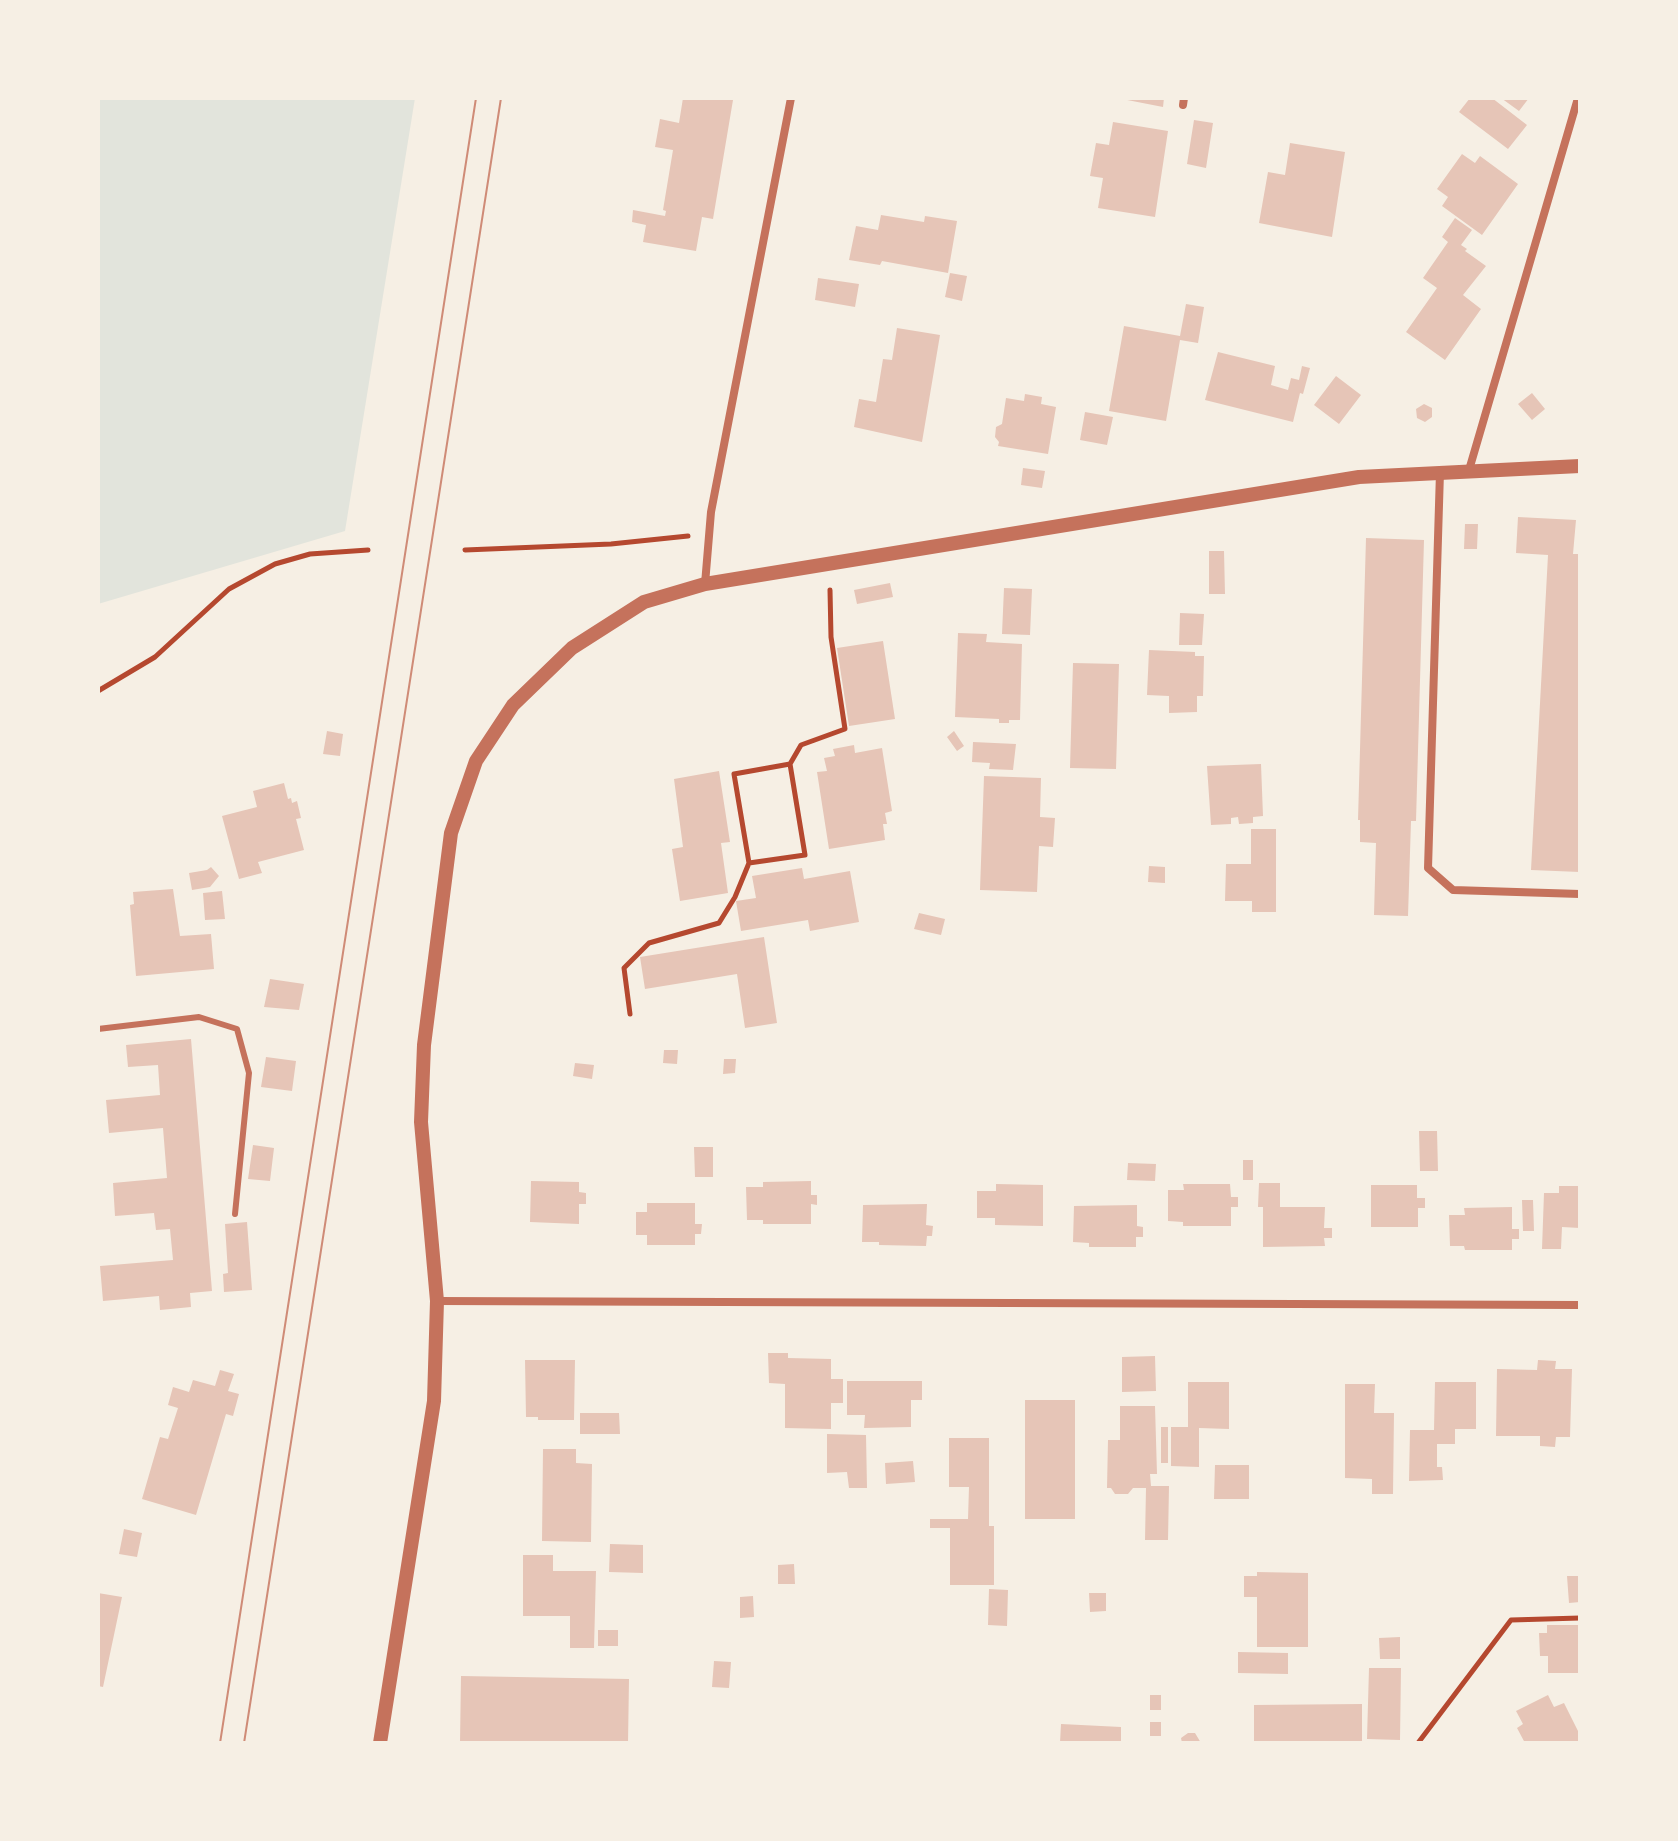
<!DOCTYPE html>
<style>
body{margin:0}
#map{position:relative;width:1678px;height:1841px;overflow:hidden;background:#f6efe4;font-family:"Roboto Condensed",sans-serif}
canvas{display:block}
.frame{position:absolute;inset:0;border:100px solid #f6efe4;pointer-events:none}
</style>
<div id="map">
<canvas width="1678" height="1841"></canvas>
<div class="frame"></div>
</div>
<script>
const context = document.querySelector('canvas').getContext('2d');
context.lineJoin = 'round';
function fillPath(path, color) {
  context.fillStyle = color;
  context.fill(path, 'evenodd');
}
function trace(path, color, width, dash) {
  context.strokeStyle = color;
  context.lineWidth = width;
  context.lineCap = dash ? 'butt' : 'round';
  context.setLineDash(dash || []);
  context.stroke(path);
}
const green = new Path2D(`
 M98,98H415L345,531L98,604Z`);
const building = new Path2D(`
 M683,98L733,100L713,219L702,217L696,251L643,242L646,225L632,222L633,210L665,216L666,211L663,210L673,150L655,147L660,119L679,123Z
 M1117,98H1164L1163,107Z
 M1470,98H1492L1527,125L1508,149L1459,112Z
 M1501,98H1529L1519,111Z
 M1194,120L1213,123L1206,168L1187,164Z
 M1113,122L1168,131L1155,217L1098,208L1103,178L1090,176L1096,143L1109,145Z
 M1290,143L1345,152L1332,237L1259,223L1268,172L1285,175Z
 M1462,154L1475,163L1480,156L1518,184L1482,235L1442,206L1448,197L1437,189Z
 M881,215L924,222L925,216L957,221L948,273L882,261L880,265L849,260L856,226L878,230Z
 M1455,218L1472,230L1461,245L1467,249L1465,251L1486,266L1463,295L1481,309L1445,360L1406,332L1437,288L1423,278L1448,242L1442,237Z
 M950,273L967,276L962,301L945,297Z
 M818,278L859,284L855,307L815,300Z
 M1186,304L1204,307L1198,343L1180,340L1166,421L1109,411L1124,326L1180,336Z
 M897,328L940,335L922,442L854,427L859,399L876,402L883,359L892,360Z
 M1218,352L1275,366L1271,385L1288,390L1291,378L1299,380L1302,366L1310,368L1303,394L1300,393L1293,422L1205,400Z
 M1336,376L1361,395L1339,424L1314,405Z
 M1532,393L1545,409L1532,420L1518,404Z
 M1025,394L1042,397L1041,404L1056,407L1048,454L998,446L999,442L995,437L996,427L1002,424L1006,398L1024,401Z
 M1424,404L1432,408V417L1425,422L1417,418L1416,409Z
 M1085,412L1113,417L1107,445L1080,440Z
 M1023,468L1045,471L1042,488L1021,485Z
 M1518,517L1576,520L1573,554H1580V872L1531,870L1548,555L1516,553Z
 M1465,524H1478L1477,549H1464Z
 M1366,538L1424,540L1416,821H1411L1408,916L1374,915L1376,843L1360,842V820H1358Z
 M1209,551H1224L1225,594H1209Z
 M890,583L893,597L857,604L854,590Z
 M1004,588L1032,589L1030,635L1002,634Z
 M1180,613L1204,614L1202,645H1179Z
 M958,633L987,634L986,642L1022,644L1020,720H1009V723H999V719L955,717Z
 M883,641L895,719L849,726L837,648Z
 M1149,650L1195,652V656H1204L1203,696H1197V712L1169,713V696L1147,695Z
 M1073,663L1119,664L1116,769L1070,768Z
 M327,731L343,734L340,756L323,754Z
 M954,731L964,746L957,751L947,737Z
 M973,742L1016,744L1013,770L989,769L990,763L972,762Z
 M854,745L855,753L882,748L892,811L885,813L887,824H883L885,840L829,849L817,772L827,771L824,758L835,756L833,749Z
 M1261,764L1263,816L1253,817V823L1239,824L1238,817L1231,818V824L1211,825L1207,766Z
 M719,771L730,842L721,843L728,893L680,901L672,849L683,847L674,779Z
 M984,776L1041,778L1040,817L1055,818L1053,847L1039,846L1037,892L980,890Z
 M284,783L288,799L291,798L292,803L297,801L301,818L296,819L304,850L258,862L262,873L239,879L222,816L257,807L253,791Z
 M1251,829H1276V912H1252V901H1225L1226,864H1251Z
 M1149,866L1165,867V883L1148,882Z
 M211,867L219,876L210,887L192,890L189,873L207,870Z
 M802,868L804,879L850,871L859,922L810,931L808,920L741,931L736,901L756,898L752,876Z
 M173,889L180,936L211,934L214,969L136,976L130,905L134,904L133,892Z
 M222,891L225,919L205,920L203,893Z
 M919,913L945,919L941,935L914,929Z
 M764,937L777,1023L745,1028L737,974L645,989L640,957Z
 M270,979L304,984L299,1010L264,1007Z
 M191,1039L212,1291L190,1293L191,1307L160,1310L159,1296L103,1301L100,1266L173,1260L170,1229L156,1230L154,1213L115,1216L113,1183L167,1178L163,1128L109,1133L106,1100L160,1095L158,1065L128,1067L126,1045Z
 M664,1050H678L677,1064L663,1063Z
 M266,1057L296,1061L292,1091L261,1087Z
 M724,1059H736L735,1073L723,1074Z
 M575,1063L594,1065L592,1079L573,1076Z
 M1419,1131H1437L1438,1171H1420Z
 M253,1145L274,1148L270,1181L248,1179Z
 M694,1147H713V1177H695Z
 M1243,1160H1253V1180H1243Z
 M1128,1163L1156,1164L1155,1181L1127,1180Z
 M531,1181L579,1182V1192L586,1193V1204H579V1224L530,1222Z
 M811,1181V1195H817V1205L811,1204V1224H763V1220H747L746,1187H763V1182Z
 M1259,1183H1280V1207H1325L1324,1228H1332V1238H1324L1325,1246L1263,1247V1207H1258Z
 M996,1184L1043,1185V1226L995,1225V1218H977V1191H996Z
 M1183,1184H1230L1231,1197H1238V1207H1231V1226H1183V1222L1168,1221V1190H1184Z
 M1371,1185H1417V1198H1425V1208H1418V1227H1371Z
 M1559,1186H1580V1228L1562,1227L1561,1249H1542L1544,1193H1559Z
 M1522,1200H1533L1534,1231H1523Z
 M647,1203H695V1224H702L701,1234H695V1245H647V1235H636V1212H647Z
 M927,1204L926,1225L933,1226L932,1236H927L926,1246L879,1245V1242H862L863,1205Z
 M1137,1205V1226L1143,1227V1237H1136V1247H1089V1243L1073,1242L1074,1206Z
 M1512,1207V1229H1519V1239H1512V1250H1465L1464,1246H1450L1449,1215H1465L1464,1208Z
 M247,1222L252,1290L224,1292L223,1274L228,1273L225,1224Z
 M768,1353H788V1358L831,1359V1379H843V1403H831V1429L785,1428V1384L769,1383Z
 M1155,1356L1156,1391L1122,1392V1357Z
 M525,1360H575L574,1420H538V1417H526Z
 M1538,1360L1556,1361L1555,1369H1572L1570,1437H1556L1555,1447L1540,1446V1436H1496L1497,1369L1537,1370Z
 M220,1370L234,1374L228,1391L239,1394L233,1416L226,1414L196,1515L142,1499L160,1437L168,1439L178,1408L168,1405L173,1387L189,1392L193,1380L215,1386Z
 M847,1381H922V1400H911V1427L864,1428L865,1415H847Z
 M1188,1382H1229V1429L1199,1428V1467L1171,1466V1427H1188Z
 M1435,1382H1476V1429H1455V1444H1437V1467H1442L1443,1480L1409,1481L1410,1430H1434Z
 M1345,1384H1375L1374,1413H1394L1393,1494H1372V1479L1345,1478Z
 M1025,1400H1075V1519H1025Z
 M1120,1406H1155L1157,1474H1150L1151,1486H1169L1168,1540H1145L1146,1488H1133L1128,1494H1115L1111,1488H1107L1108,1440H1120Z
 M580,1413H619L620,1434H580Z
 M1161,1427H1168V1463H1161Z
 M827,1434L866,1435L867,1488H849L847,1472L827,1473Z
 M949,1438H989V1526H994V1585H950V1528H930V1519H968L969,1487H949Z
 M543,1449H576V1463L592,1464L591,1542L542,1541Z
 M913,1461L915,1482L886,1484L885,1463Z
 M1215,1465H1249V1499H1214Z
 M124,1529L142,1533L137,1557L119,1554Z
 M610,1544L643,1545V1573L609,1572Z
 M523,1555H553V1571H596L594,1648H570V1616H523Z
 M794,1564L795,1584H778V1565Z
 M1257,1572L1308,1573V1647H1257V1597H1244V1576H1257Z
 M1567,1576H1580V1602L1569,1603Z
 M989,1589L1008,1590L1007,1626L988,1625Z
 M98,1593L122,1597L103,1687L98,1686Z
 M1089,1593H1106V1611L1090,1612Z
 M753,1596L754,1617L740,1618V1597Z
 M1547,1625H1580V1673H1548V1656H1540L1539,1633H1547Z
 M598,1630H618V1646H598Z
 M1400,1637V1659H1380L1379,1638Z
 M1238,1652L1288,1653V1674L1238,1673Z
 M714,1661L731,1662L729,1688L712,1687Z
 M1369,1668H1401L1400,1740L1367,1739Z
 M461,1676L629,1679L628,1743H460Z
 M1150,1695H1161V1710H1150Z
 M1548,1695L1554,1707L1564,1703L1580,1735V1743H1525L1517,1728L1523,1724L1516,1711Z
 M1362,1704V1743H1254V1705Z
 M1150,1722H1161V1736H1150Z
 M1061,1724L1121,1727V1743H1060Z
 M1188,1733H1195L1201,1743H1182L1181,1738Z`);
const path = new Path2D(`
 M465,550L611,544L688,536
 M98,691L155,657L229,589L275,564L310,554L368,550
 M749,863L805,855L790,764
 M630,1014L624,968L649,943L719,923L735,897L749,863L734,774L790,764L801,745L845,729L831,637L830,590
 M1418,1743L1511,1620L1580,1618`);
const service = new Path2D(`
 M98,1029L199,1017L237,1029L249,1073L235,1214`);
const minor = new Path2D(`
 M1183,105L1184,98
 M1469,470L1578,98
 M1440,472L1428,868L1453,890L1580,894
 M705,584L711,512L791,98
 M437,1301L1580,1305`);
const tertiary = new Path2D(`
 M380,1743L434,1401L437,1301L421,1122L424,1045L451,833L476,761L513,705L572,648L644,602L705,584L1359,477L1580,466`);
const tram = new Path2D(`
 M220,1743L476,98
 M244,1743L501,98`);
fillPath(green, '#e2e4dc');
fillPath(building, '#e6c5b7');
trace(path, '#b5482f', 5);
trace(service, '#c5725c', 6);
trace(minor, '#c5725c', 8);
trace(tertiary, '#c5725c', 14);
trace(tram, '#cf8b77', 2);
</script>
